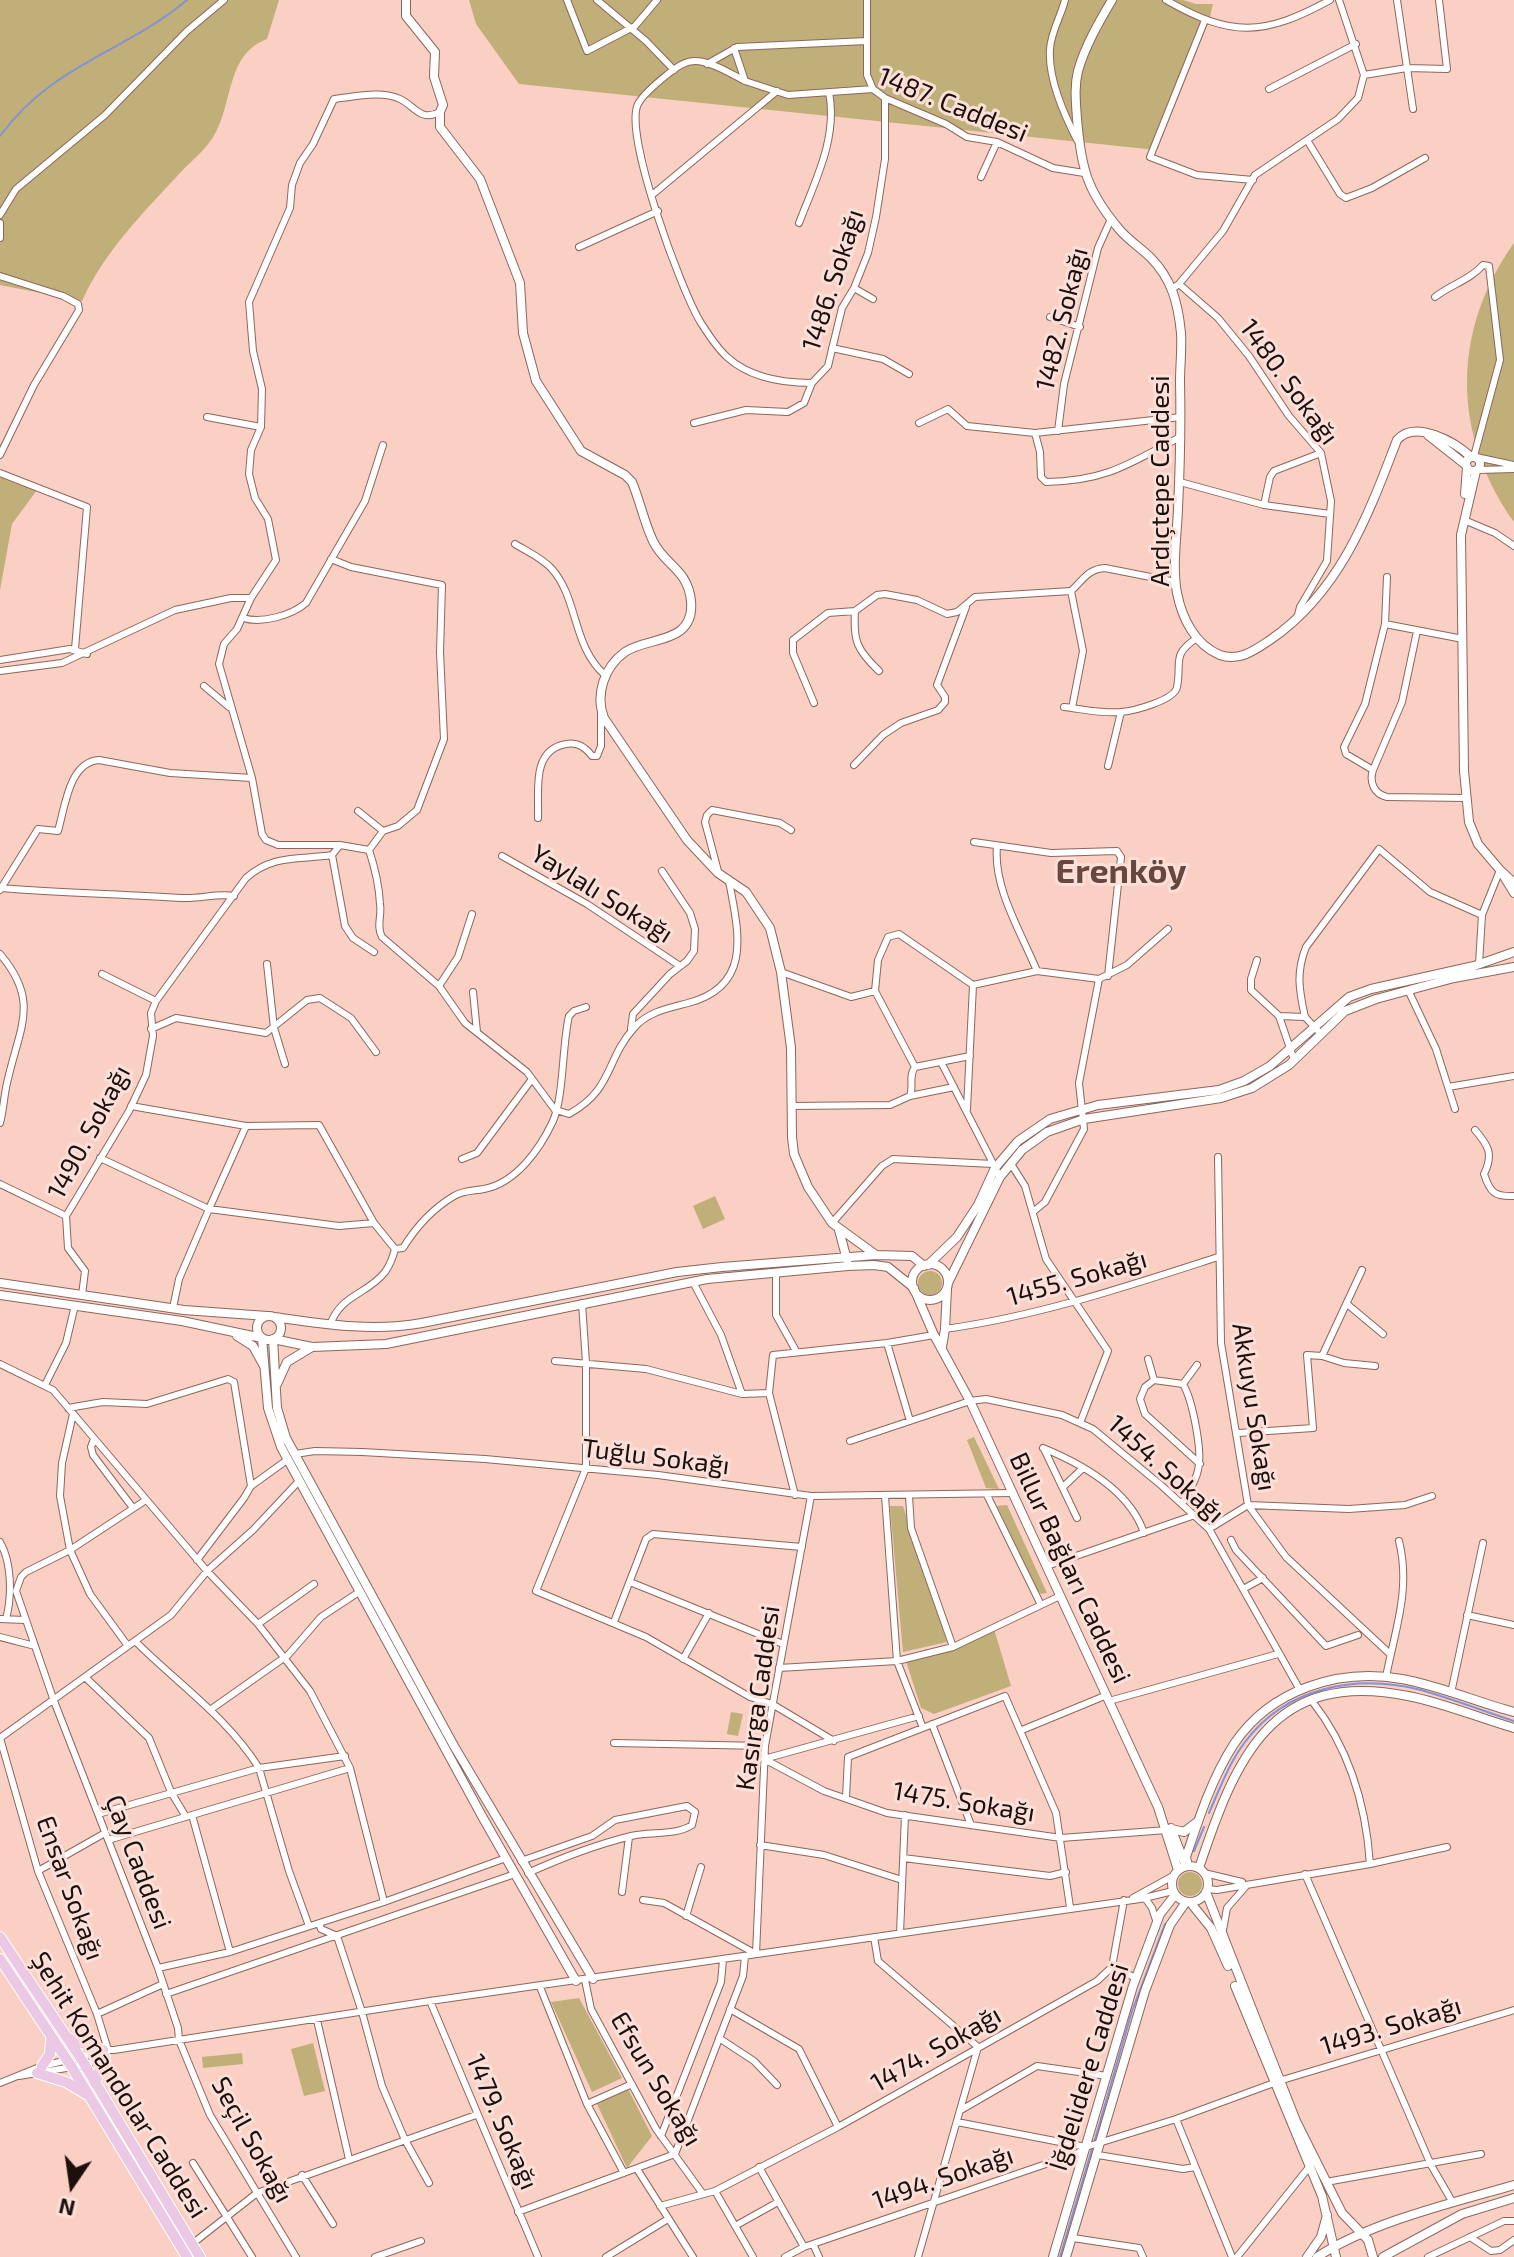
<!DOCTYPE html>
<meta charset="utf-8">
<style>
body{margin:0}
#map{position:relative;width:1514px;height:2257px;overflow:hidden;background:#facfc4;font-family:"Exo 2",sans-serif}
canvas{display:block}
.north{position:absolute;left:32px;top:2145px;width:80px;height:80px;-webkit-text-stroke:6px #fbe0da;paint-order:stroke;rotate:193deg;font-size:22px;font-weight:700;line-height:32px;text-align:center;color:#1d0f0b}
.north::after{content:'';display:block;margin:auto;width:28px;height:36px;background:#1d0f0b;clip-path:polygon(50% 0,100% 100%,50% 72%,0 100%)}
</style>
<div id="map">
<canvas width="1514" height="2257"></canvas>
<div class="north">N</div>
</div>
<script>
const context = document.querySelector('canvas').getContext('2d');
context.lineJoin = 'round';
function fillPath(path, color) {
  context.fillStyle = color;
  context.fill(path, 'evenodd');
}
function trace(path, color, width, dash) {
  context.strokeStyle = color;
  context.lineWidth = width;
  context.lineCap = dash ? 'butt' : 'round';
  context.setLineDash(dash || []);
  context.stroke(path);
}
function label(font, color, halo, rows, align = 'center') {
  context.font = font + ' "Exo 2",sans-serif';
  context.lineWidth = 6;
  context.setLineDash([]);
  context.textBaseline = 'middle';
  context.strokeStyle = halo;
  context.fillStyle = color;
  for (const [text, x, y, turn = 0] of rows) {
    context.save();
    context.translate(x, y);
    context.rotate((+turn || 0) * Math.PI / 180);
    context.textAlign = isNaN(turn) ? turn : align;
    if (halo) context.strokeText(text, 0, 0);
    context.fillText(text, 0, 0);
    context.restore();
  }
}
const green = new Path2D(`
 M0,0H279L267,39C227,54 233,100 216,132C208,148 191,161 179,174C143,213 104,252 82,301L0,285Z
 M469,0H1183L1196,4H1213L1209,21L1157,150L519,84L476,24Z
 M1514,243V522C1452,435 1451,331 1514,243Z
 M0,472L40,486L12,524L0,590Z
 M715,1196L725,1219L703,1229L693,1206Z
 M918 1283a12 12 0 1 1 24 0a12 12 0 1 1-24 0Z
 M974,1437L999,1489L986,1488L967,1440Z
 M1007,1505L1047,1593L1041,1594L1037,1590L997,1506Z
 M890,1506H903L947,1642L903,1652Z
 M994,1629L1011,1686L934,1714L921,1708L906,1661Z
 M731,1712L743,1714L738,1736L727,1734Z
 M1178 1884a12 12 0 1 1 24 0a12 12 0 1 1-24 0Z
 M579,1998L622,2078L592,2092L551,2002Z
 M313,2043L325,2091L304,2096L291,2049Z
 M242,2053L243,2064L203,2068L202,2057Z
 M627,2087L652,2136L627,2168L596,2102Z`);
const stream = new Path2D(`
 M0,136C54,63 122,54 187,0
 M1209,1813C1220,1788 1229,1763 1245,1742C1287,1686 1357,1674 1421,1690C1453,1699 1483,1711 1514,1721
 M1194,1851L1204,1827
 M1094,2143L1132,2011L1165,1924
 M1060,2257L1092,2149`);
const minor = new Path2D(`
 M567,0L587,51L635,26L657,0
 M597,0L646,41L674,70
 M867,0V75L873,89
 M1065,0C1061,16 1051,32 1050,49C1048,79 1064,114 1077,140
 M1166,0C1232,38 1264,36 1330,0
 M1397,0L1407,68L1447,69L1439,0
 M1205,20L1150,157L1197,175L1253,180
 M734,48L745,81L788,95L873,89L885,98L946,124L967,137L997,142L1053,168L1084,173
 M707,64L737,47L867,41
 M1364,75L1407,68L1413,109
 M745,81C731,74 711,61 695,61C684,61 676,68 668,74C658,82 644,93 638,104C623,134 682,293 701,323C708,334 717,348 727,357C750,378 781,383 812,383
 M1269,89L1356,44
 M1307,140L1340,194L1346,198L1372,188L1425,158
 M981,177L997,142
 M652,195L777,91
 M0,215L16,189L105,115L187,31L224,0
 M0,223V238
 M799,223C815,181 838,138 829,92
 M579,247L658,211
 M0,276L63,296L78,304L79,310L34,385L0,455
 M1179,284L1223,231L1255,175L1338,119L1358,98L1364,75L1339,0
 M854,288L873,299
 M1172,289L1179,284L1218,318L1249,356L1289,416L1321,453L1331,501L1327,561L1300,607L1298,615
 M1435,297C1450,285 1470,280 1483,265L1489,266L1500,360L1474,456
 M1050,317L1080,327
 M832,348L883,359L909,374
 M207,417L261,427
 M694,423L746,410L788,412L804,403L812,383L828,366L842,308L854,288L868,253L876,217L885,159V98
 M919,423L948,409L967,426L1035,433L1181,417
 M1058,431L1064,384L1098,248L1111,219
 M1035,433L1040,452L1041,477L1046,482C1106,481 1129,464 1180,437
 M1476,457L1514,465
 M1478,470L1514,469
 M0,473L87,507L75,649
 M1180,482L1264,505L1330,514
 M1264,505L1270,477L1274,471L1321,453
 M1464,520L1495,533L1514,546
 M515,544C528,552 542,558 552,569C579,600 572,647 606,676
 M331,559L351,567L442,585L440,652L444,739L417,810L398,826L383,831L369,850
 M1387,577L1385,624L1463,639
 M1071,591L1083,651L1072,708
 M251,598L237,629L224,644L219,664L252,778L262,834L266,840L278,845H340L369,850
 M855,611C853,641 857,650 879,671
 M243,618C262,624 292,615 306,603L365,501L383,445
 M1417,631L1402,702L1373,770C1369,782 1374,794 1387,797L1467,798
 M0,660L70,649L87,654
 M0,671L62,663L175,610L231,598H251L276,560L268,519L255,498L249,474L251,450L261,427L262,389L253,351L249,302L290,208L292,185L300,163L313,144L334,99C354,97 381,90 400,99C415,106 420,122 440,112
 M204,686L229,707
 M814,703L793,653V640L828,613L855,611L877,595L885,594L917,600L947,614L957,612L975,597L1071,591C1083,580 1088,569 1105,568L1176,582
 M1064,707C1082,709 1103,714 1121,712C1134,711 1175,700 1177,687C1182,662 1171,655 1197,638
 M854,765L883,735L901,723L938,710L945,702V697L937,685L966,607
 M1108,766L1121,712
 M1373,770L1346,754L1344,747L1365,704L1385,624
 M358,811L383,831
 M538,818C539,791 531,750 566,744C578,742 585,747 592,756H597L601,746V713
 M974,842L1051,853L1117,851L1121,857L1108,976
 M997,846C993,888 1021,932 1037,971
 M369,850C375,868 379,885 380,904C382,916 376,926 382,937L439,986L465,1023L527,1072L555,1110
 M332,855L345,926L353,938L374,952
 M502,856L587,904L680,966
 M718,871L705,822L707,815L712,810L780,823L791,830
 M1,888C62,893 123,894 183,898C200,899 217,893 234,896
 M0,890L38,829L58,831C65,807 69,762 99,760L170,773L252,778
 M0,954C40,1001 20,1026 8,1079C4,1093 4,1108 0,1123
 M1257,960L1251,979V990L1279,1016L1294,1060
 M267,964L274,1028L285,1064
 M1479,964L1482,915L1500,870
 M781,972L851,997L875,991
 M102,974L156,1001
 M973,985L1037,971L1099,979L1127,965L1168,929
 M439,986L458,957L472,914
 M473,992L477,1032
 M1409,992L1436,1049L1455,1109
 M1279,1016L1305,1017L1320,1033
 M1305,1017C1299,990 1296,972 1306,947L1379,849L1430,892L1482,915
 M151,1029L176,1018L266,1033L307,1000L320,998L351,1018L376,1052
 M631,1029L633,1014L670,974L687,961L694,951L695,929L690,913L662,871
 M970,1056L915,1067L875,991L878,960L888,937L899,934L973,985
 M941,1062L1000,1177
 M1448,1087L1514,1076
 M910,1096L954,1087
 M131,1106L246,1126L319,1125L374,1223L395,1249
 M791,1106L890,1105L910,1096C914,1086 908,1077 915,1067
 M967,1109L973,985
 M556,1110L569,1114C614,1089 605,1060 634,1028C647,1012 669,1008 688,1003C754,986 738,930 729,881
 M246,1126L209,1209L339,1226L374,1223
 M1475,1130C1488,1145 1494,1154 1484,1174C1490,1192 1494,1197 1514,1196
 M1218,1157L1221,1343L1248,1505L1286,1557L1390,1654
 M100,1158L209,1209L179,1279L173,1308
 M462,1159L477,1153L532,1079
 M1011,1164L1025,1186L1046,1259L1108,1351L1080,1423
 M0,1184L66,1216
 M1034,1211L1045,1202L1084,1129L1079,1083L1099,979
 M832,1223L882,1166L893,1159L993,1164
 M776,1273V1315L796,1351
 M693,1282L721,1335L742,1394
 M82,1295L85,1271L68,1248L66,1216L129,1111L146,1075L153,1036L151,1013L156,1001L246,878C273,854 299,860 332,855L340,845
 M582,1303L586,1363V1468L536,1591L646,1637L750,1697L772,1704L834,1741
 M1347,1304L1383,1334
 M330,1325C341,1294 367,1295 385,1272C390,1265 393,1257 395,1249L403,1248C416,1227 432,1209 454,1196C464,1190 474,1191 484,1189C516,1183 540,1149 553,1121C564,1096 562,1045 569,1016L574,1011L586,1007
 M945,1329C1039,1316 1128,1286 1218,1257
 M887,1343L910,1421
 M1322,1356L1344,1363L1375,1366
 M1148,1359L1154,1380
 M555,1361L646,1369L742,1394L769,1393
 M0,1364L53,1390L207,1571L258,1624L310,1691L350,1768L384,1902
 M1183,1384L1154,1380L1145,1387L1140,1399L1145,1414L1200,1464
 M1183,1384L1197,1365
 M45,1385L66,1343L75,1305
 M68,1408L103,1402L147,1404L228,1379L234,1382L251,1486
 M73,1414L62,1463L60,1496L70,1550L26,1572L21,1577L16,1591L54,1701L158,1968L178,2028L179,2040L210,2115L296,2257
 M1238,1433L1313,1428L1307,1355L1322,1356L1362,1270
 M94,1439L91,1447L93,1455L133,1508
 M850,1441L970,1401L986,1399L1062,1415L1093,1429L1162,1486L1209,1529L1300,1690
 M1043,1448C1082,1464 1130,1491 1144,1533
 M1044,1449L1077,1518
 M295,1454L315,1451L362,1452L485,1459L658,1475L811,1496L1013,1493
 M1063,1487L1083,1468
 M795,1495L769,1393L773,1355L887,1343L934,1335
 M987,1495L1041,1605
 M885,1496L897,1661L923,1728
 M909,1496L911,1528L953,1647
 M1182,1504C1188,1493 1196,1481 1198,1470C1203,1451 1192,1399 1183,1384
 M1209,1529L1248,1505L1349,1509L1405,1505L1432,1496
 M1231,1540L1236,1550L1326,1646L1358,1635
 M0,1542C12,1563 12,1596 6,1619
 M197,1560L244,1498L251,1486L287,1460
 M1047,1566L1195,1515
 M630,1582L783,1644
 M1245,1588L1263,1578
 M1467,1615L1514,1625
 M0,1619L25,1620
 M614,1622L646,1539L653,1534L802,1547
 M258,1624L314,1584
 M0,1637L35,1646
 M135,1641C177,1683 227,1717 259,1768L289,1871L309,1926
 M128,1646L90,1594L70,1550L146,1500
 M683,1659L709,1613
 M779,1668L897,1661L953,1647L1060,1596
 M1386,1677C1395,1630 1411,1589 1399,1541
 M86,1678L149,1738L171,1792L186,1817
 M1451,1693L1483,1543
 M1109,1701L1278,1654
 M1312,1701C1349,1748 1366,1805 1370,1864
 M210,1710L288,1655L321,1617L359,1592
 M932,1724L971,1825
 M1022,1730L1107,1695
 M614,1743L765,1746
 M764,1759L824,1791L887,1813L1061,1838L1167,1830
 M764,1759L919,1716
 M846,1798L848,1757L1005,1696L1056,1813L1070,1907
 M98,1814L259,1768L345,1756
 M192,1815L230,1952
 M108,1840L350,1768
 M760,1845L824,1855L902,1880
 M903,1858L1050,1876L1066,1872
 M521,1861L592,1836L615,1820L687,1806L695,1812L692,1825C675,1836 651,1831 631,1836C595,1845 561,1858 528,1873
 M38,1871L105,1833
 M1204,1873L1242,1882
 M1305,1874L1431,2165L1453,2203
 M1207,1889L1217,1890L1370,1864L1447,1847
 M622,1892L629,1837
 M1133,1898L1173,1876
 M1145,1898L1152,1908L1157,1923
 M643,1900L664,1903L756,1954L765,1746L811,1496
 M686,1916L701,1867
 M319,1923L321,1929L337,1936L362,2012L382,2086L405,2140L429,2183
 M1223,1930L1227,1908L1247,1885
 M900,1933L905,1815
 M874,1937L878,1961L978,2047
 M1112,1967L1136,1978
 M158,1968L230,1952L384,1902L506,1858
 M585,1980L591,2009L656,2129L703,2194
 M540,1987L587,2104L624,2173
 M166,1994L515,1874
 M430,2001L538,2257
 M730,2009L799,2049L838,2127
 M97,2014L163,1984
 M317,2020L349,2159
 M719,2038L754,2061L777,2085
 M108,2050L97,2014L38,1871L0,1738L171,1615L207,1571L253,1530L299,1481
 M79,2057L103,2050H114L430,2001L1140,1899L1173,1891
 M19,2076L84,2065L104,2057
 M1279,2081L1514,2010
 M0,2083L42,2066L68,2060
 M587,2104L632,2084
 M961,2110L1037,2066L1107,2076
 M1176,2119L1232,2257
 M957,2122L1086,2147L1176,2119L1274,2083
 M661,2136L721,1982L723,1960
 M1098,2155L1183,2169L1195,2167
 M193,2163L252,2257
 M759,2167L804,2247
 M637,2169L693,2257
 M302,2175L333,2224
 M1326,2182L1481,2154
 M715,2191L753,2257
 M660,2206L715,2191L838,2127L1097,1981L1112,1967L1124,1900
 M518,2212L675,2154L743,1976L745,1956
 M735,2226L778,2202
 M1470,2237L1491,2251L1500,2250L1514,2240
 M1073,2238L1139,2248L1143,2257
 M192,2244L257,2193L476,2115
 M813,2244L819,2257
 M375,2257L421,2241
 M606,2257L668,2219
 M785,2257L804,2247L1078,2153L1085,2147
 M918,2257L978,2047
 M1237,2257L1310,2166
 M1428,2257L1504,2221H1514`);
const tertiary = new Path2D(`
 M406,0V16L435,52L434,77L443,105L440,112V127L480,179L520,283L523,333L536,381L581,451L625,475L632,482C640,501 644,522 653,541C664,565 688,569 691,601C695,645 648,636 625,652C604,667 595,695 604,718L687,840L718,873L746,892L770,928L781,972L791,1048L792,1137L794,1154L808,1187L832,1223L876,1255
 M1112,0C1099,22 1085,46 1078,71C1074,87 1076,103 1077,119C1081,168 1087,191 1119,229C1128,240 1140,247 1150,257C1172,279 1178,303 1181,333C1182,349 1180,366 1180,382C1181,424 1180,466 1178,509C1177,536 1172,566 1177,593C1182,618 1195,645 1220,655C1239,662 1255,650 1270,640C1340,592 1368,516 1397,440C1415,419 1455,442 1471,457
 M1428,435L1466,465
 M1466 464a7 7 0 1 1 14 0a7 7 0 1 1-14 0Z
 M1476,471L1461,535L1464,771L1469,822L1478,844L1500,870
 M1465,494L1467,467
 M1514,883L1500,870L1514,893
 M839,1230L847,1260
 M912 1282a18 18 0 1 1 36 0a18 18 0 1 1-36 0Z
 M928,1265L957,1237L978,1205L995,1168L1018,1141L1050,1119L1098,1105L1219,1090L1244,1081L1270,1066L1349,997L1371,989L1474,966L1514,952
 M0,1283L184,1310L267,1316
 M948,1283L1000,1177L1022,1150L1047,1132L1084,1119L1221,1098L1252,1088L1289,1065L1345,1011L1376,999L1454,978L1514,967
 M915,1291L934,1335L970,1401L1158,1807L1178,1870
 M0,1295L182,1321L262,1338L268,1408L281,1447L483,1818L576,1981
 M257 1328a12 12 0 1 1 24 0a12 12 0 1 1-24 0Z
 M274,1317C324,1324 372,1332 422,1323L677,1272L722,1267L876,1255L912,1256L924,1266
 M237,1336L253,1346L264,1366
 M942,1347L945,1329L947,1289
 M277,1384L287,1362L312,1347
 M1171,1828L1185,1864
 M1172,1829L1184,1832L1197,1822
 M1172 1884a18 18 0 1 1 36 0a18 18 0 1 1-36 0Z
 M1188,1866L1186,1857C1199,1818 1212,1778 1234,1744C1271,1689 1339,1668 1402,1679C1440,1686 1477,1702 1514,1712
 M1199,1868C1235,1760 1271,1668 1408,1696C1444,1703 1479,1718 1514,1728
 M1206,1892L1296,2121L1342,2213L1368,2240L1373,2257
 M1190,1902L1211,1928L1228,1966
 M593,1979L454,1746L286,1438L277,1408L273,1339L312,1347L386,1344L707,1279L848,1266L874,1265L888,1267L914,1288
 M1235,1986L1322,2196L1336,2257
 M1053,2257L1133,1986L1160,1914L1175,1895
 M1066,2257L1145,1991L1170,1925L1186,1902
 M1307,2257L1321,2237L1327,2215
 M1317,2257C1371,2222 1452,2203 1514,2185
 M1383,2257L1462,2214L1514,2198`);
const primary = new Path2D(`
 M0,1937L80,2057L200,2257
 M0,1959L71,2066L187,2257
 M67,2038L103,2050
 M42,2066L50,2054L51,2039
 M37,2073L66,2082L86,2094
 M95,2083L105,2057`);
const streetNames = [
 ["1487. Caddesi",953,105,22],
 ["1486. Sokağı",833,280,-72],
 ["1482. Sokağı",1062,319,-76],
 ["1480. Sokağı",1289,382,54],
 ["Ardıçtepe Caddesi",1160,481,-90],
 ["Yaylalı Sokağı",602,894,32],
 ["1490. Sokağı",89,1132,-62],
 ["1455. Sokağı",1077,1278,-16],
 ["Akkuyu Sokağı",1254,1407,81],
 ["Tuğlu Sokağı",656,1457,7],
 ["1454. Sokağı",1166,1469,42],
 ["Billur Bağları Caddesi",1070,1568,65],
 ["Kasırga Caddesi",758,1698,-82],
 ["1475. Sokağı",964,1802,9],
 ["Çay Caddesi",138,1862,69],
 ["Ensar Sokağı",70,1888,70],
 ["1493. Sokağı",1391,2026,-17],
 ["1474. Sokağı",936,2049,-30],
 ["İğdelidere Caddesi",1089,2067,-73],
 ["Efsun Sokağı",656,2079,59],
 ["Şehit Komandolar Caddesi",119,2085,58],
 ["1479. Sokağı",502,2122,67],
 ["Seçil Sokağı",252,2140,61],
 ["1494. Sokağı",943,2178,-19]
];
const districtNames = [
 ["Erenköy",1121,872]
];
fillPath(green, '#c0af79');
trace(stream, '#8392d3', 2);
trace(minor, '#8c665d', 8);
trace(tertiary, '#8c665d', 10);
trace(primary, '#fff', 12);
trace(minor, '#fff', 6);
trace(tertiary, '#fff', 8);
trace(primary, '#ebc8e4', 10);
label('26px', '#1d0f0b', '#fbe0da', streetNames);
label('bold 34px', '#69463e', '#fbe0da', districtNames);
</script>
